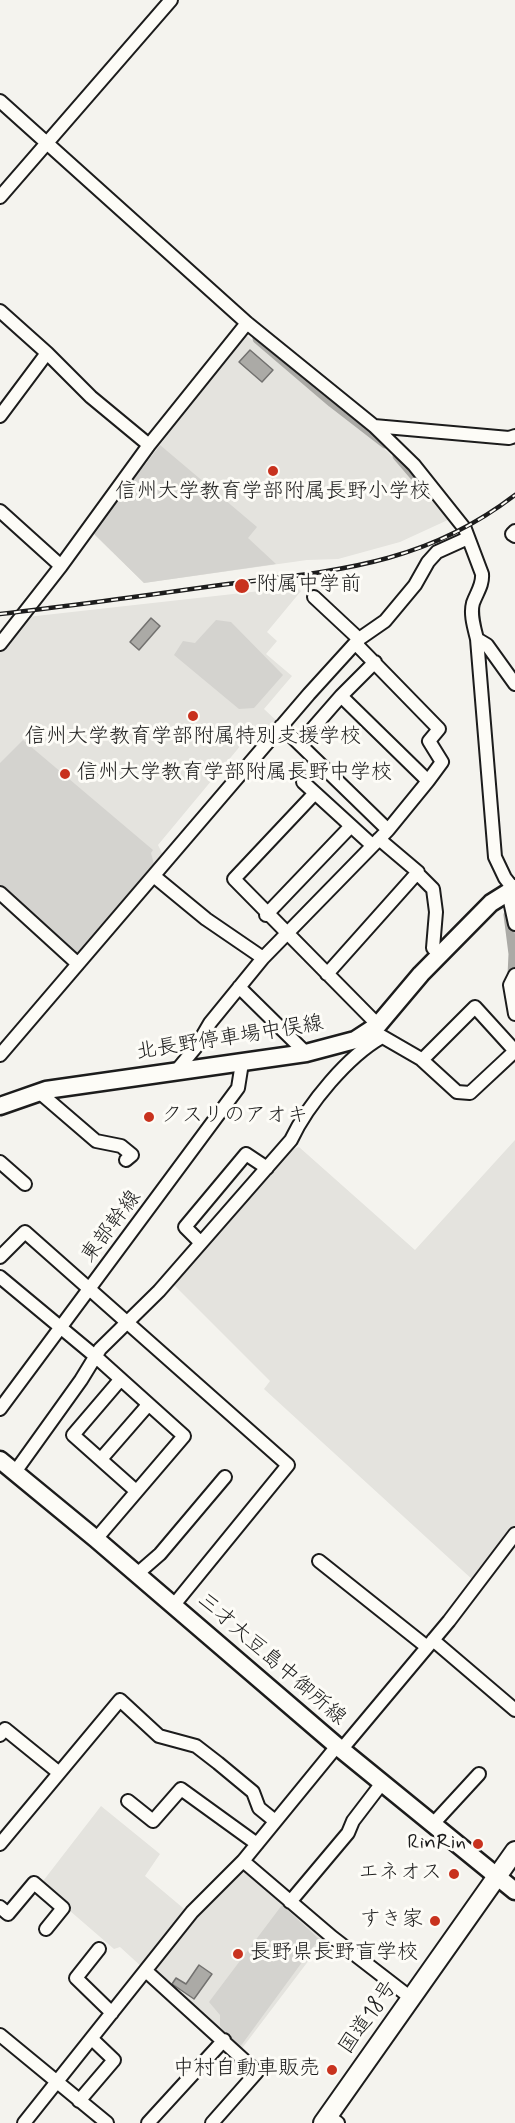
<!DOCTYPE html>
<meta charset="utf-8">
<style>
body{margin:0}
canvas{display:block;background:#f4f3ee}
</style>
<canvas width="515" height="2123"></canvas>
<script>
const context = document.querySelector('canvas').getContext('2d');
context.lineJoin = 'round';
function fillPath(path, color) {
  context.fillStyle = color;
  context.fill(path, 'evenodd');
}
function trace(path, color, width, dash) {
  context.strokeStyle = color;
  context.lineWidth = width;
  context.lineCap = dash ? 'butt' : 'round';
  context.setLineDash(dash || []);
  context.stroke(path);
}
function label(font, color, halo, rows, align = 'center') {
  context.font = font + ' Mynerve,"Klee One",sans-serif';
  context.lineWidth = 6;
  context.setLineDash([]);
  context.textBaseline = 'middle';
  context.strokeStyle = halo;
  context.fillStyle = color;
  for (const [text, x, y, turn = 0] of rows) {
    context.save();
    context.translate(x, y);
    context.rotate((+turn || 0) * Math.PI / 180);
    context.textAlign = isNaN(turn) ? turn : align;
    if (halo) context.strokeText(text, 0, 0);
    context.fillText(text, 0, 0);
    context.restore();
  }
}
const built = new Path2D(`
 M247,336L388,452L450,519L400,542L338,559L307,560L144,583L93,533L240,340Z
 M296,587L301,591L267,632L277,641L266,654L292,676L264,709L279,723L263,742L251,733L158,845L164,857L79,955L0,887V649L27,617Z
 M515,1140V1526L474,1581L264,1389L270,1381L174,1285L291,1150L299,1147L415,1250Z
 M101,1806L160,1854L145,1876L189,1913L143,1968L120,1947L114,1949L40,1885Z
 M244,1872H248L325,1939L240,2051L151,1970L195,1915Z`);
const green = new Path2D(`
 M160,445L257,527L248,538L276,564L144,583L93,533Z
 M216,620L231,622L283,675L254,708L239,709L174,655L183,641L195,643Z
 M23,740L153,850L151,853L155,868L79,955L74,954L0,887V763Z
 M282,1905L319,1939L240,2047L220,2026V2015L209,2002Z`);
const water = new Path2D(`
 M250,350L273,370L262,382L239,362Z
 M151,618L160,626L139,650L130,642Z
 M199,1965L212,1974L194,1999L172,1984L176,1978L186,1984Z`);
const canal = new Path2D(`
 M257,339L332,403L385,444
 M397,456L427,491
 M508,915L513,954L512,975`);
const minor = new Path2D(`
 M0,101L247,323L374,426L509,438L515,436
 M0,197L171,0
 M0,311L47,353L91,397L149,445
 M0,416L47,353
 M374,426L414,465L465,529L482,574C483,585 477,592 473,603C470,614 474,627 477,639L495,857L505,878L513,888
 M0,511L61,566
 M515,531L512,534L515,536
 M314,597L359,639L357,645L439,729L429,741L442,762L428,781
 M477,639L487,645L515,684
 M0,644L61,566L149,445L247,323
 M281,726L388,830
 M300,743L341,696
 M303,782L372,845
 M315,793L234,879L378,1025
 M417,873L433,889L436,912L433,948L440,955
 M155,877L206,919L263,958
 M508,892L515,924
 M0,893L78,964
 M266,915L351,826
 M327,974L418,872L379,839
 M515,975L510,985L515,1014
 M239,987L306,1053
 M376,1033L421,1059L422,1060L457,1092L470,1093L515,1051L475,1007L422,1060
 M0,1055L309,694L359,639L385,621L415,585L428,562L437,552L468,538
 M177,1070L196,1047L210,1023L263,958L388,830L428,781L341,696L375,662
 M39,1092L96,1141L121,1146L132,1155L126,1160
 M0,1162L25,1184
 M201,1243L185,1227L246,1154L267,1168
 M0,1257L25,1232L288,1465L173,1606
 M0,1277L95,1356L184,1436L96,1539
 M120,1380L73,1435L136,1491
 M0,1409L238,1088L242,1063
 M101,1459L148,1405
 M15,1472L81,1380L100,1349L159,1291L291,1140C308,1104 348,1056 382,1037
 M319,1561L427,1647
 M137,1574L160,1554L225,1477
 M433,1640L515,1710
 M0,1735L5,1729L58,1772
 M341,1750L449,1621L515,1534
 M128,1801L153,1821L181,1789L257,1844
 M432,1825L479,1774
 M0,1844L120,1700L159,1736L196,1746L218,1763L253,1792L259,1808L275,1821
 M243,1861L332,1937L411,1998
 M290,1902L348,1833L353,1821L382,1783
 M0,1907L8,1914L34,1883L63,1908L46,1929
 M99,1949L76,1978L112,2013
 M146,1971L257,2072L212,2123
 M0,2035L107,2123
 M79,2101L114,2060L92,2039
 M328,2116L338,2123
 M24,2123L192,1912L243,1861L337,1746
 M148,2123L224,2040`);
const major = new Path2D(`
 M0,1106L46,1090L306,1053L355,1040L378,1025L421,974L491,903L515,888
 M0,1460L96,1539L337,1746L515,1891`);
const highway = new Path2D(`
 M323,2123L515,1851`);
const rail = new Path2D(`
 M0,614C71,606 142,596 213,586C327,571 420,568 515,495`);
const markers = [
 [273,471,6,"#c8321e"],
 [242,586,8,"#c8321e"],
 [193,716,6,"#c8321e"],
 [65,774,6,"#c8321e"],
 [149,1117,6,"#c8321e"],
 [478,1844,6,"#c8321e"],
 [454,1874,6,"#c8321e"],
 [435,1921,6,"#c8321e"],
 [238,1954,6,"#c8321e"],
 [332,2070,6,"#c8321e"]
];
const poiNames = [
 ["信州大学教育学部附属長野小学校",273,493,"center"],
 ["附属中学前",256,586],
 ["信州大学教育学部附属特別支援学校",193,738,"center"],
 ["信州大学教育学部附属長野中学校",77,774],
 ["クスリのアオキ",161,1117],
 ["RinRin",466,1844,"right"],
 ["エネオス",442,1874,"right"],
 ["すき家",423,1921,"right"],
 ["長野県長野盲学校",250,1954],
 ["中村自動車販売",320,2070,"right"]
];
const streetNames = [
 ["北長野停車場中俣線",230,1039,-9],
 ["東部幹線",112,1227,-53],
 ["三才大豆島中御所線",271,1660,41],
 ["国道18号",369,2018,-55]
];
fillPath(built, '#e4e3de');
fillPath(green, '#d4d3cf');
fillPath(water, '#abaaa6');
trace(water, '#72716f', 1.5);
trace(canal, '#abaaa6', 9);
trace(minor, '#1c1c1c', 16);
trace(major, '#1c1c1c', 21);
trace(highway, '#1c1c1c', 22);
trace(minor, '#fdfcf7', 12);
trace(major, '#fdfcf7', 16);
trace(highway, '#fdfcf7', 18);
trace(rail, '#1c1c1c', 4.5);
trace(rail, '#fdfcf7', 2, [7]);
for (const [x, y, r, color] of markers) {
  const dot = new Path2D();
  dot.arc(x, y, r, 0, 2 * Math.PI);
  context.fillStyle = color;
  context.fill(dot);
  trace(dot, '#fdfcf7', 2);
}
label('21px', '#1c1c1c', '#fdfcf7', poiNames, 'left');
label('21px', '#1c1c1c', '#fdfcf7', streetNames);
</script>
